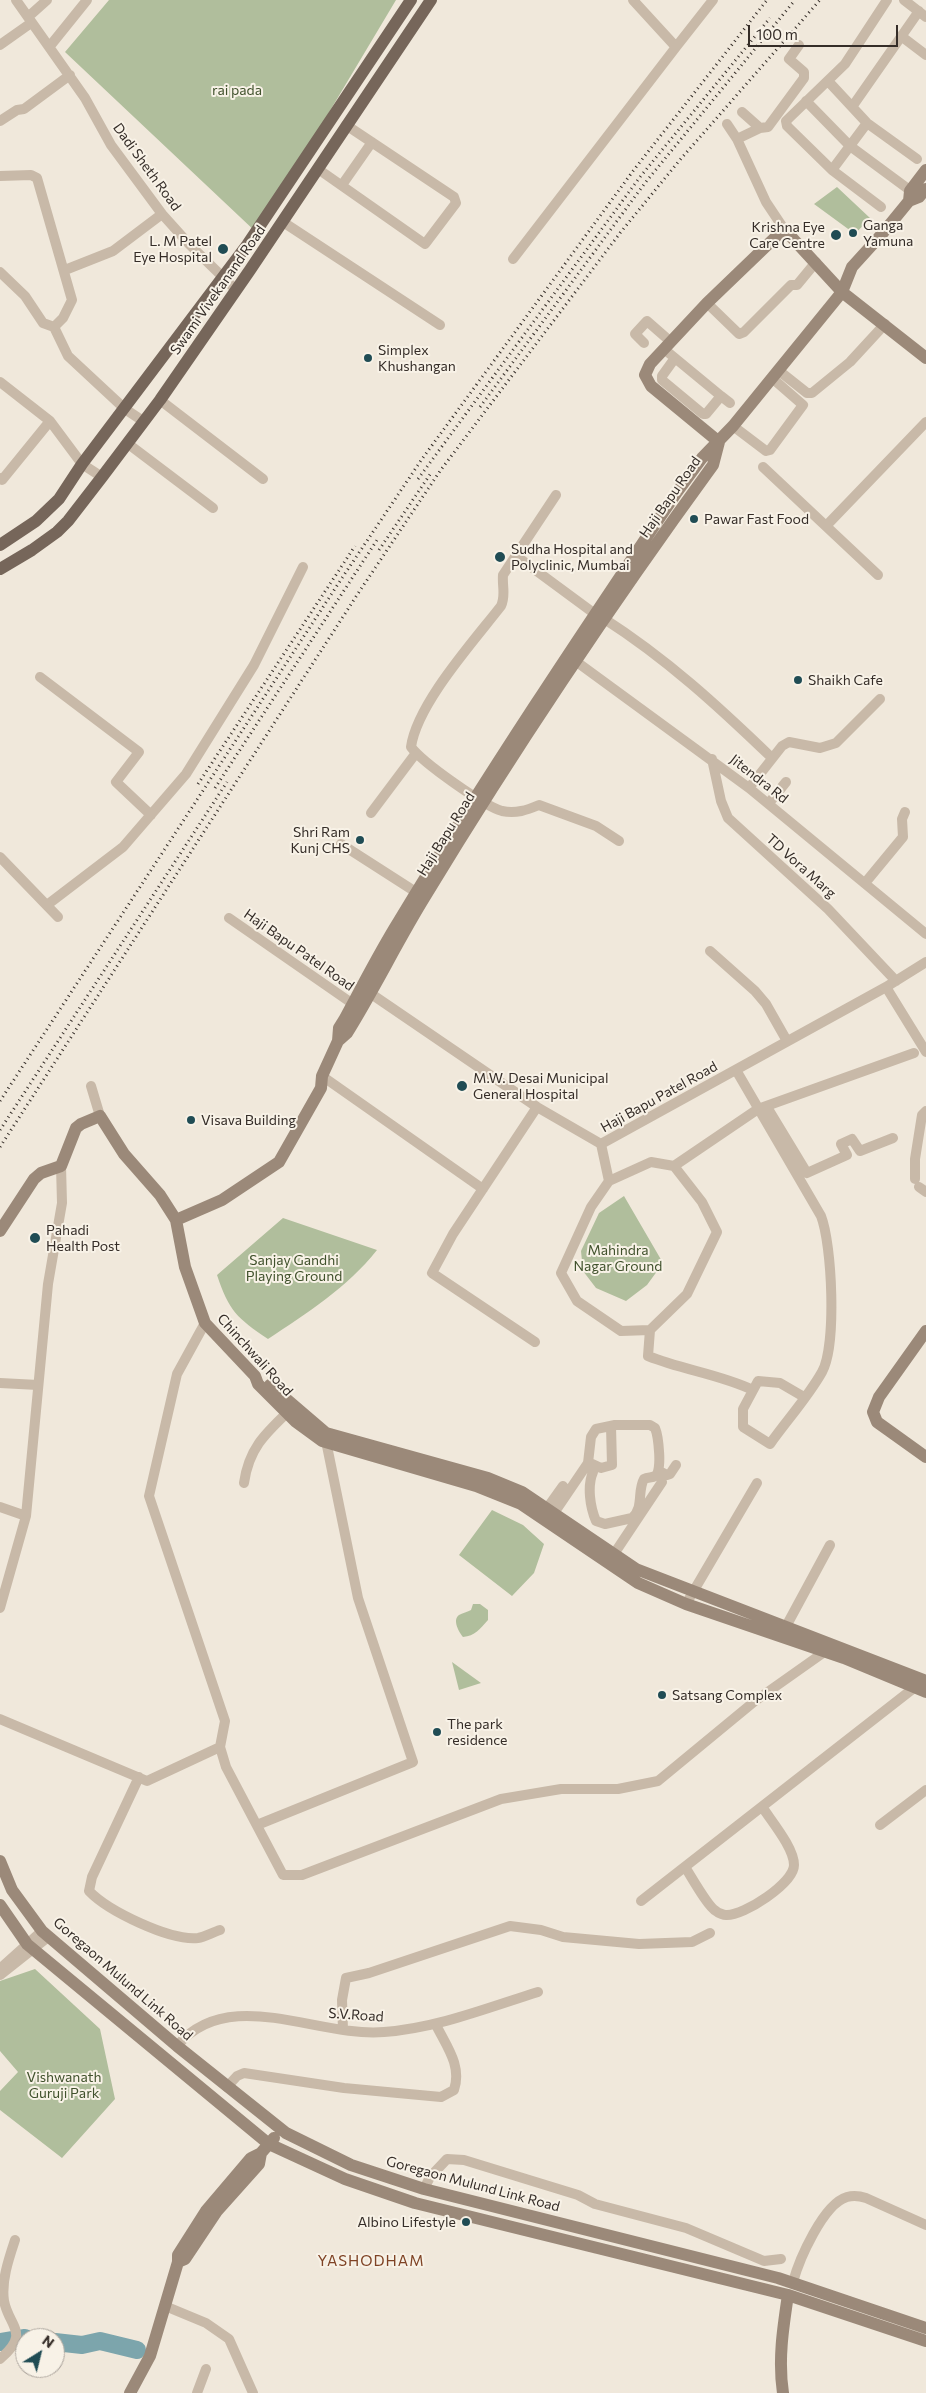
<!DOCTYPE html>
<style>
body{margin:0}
#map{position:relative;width:926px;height:2393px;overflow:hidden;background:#f0e8db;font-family:Commissioner,sans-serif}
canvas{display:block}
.north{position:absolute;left:15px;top:2328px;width:50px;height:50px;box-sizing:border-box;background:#f8f2e7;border:1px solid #aaa39b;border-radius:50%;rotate:36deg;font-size:14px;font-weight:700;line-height:20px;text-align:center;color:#352d28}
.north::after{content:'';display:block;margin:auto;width:18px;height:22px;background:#204c54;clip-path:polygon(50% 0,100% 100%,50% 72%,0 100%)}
.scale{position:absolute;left:748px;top:25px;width:150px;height:22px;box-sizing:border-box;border:2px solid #352d28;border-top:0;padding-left:6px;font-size:15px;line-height:18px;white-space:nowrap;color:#352d28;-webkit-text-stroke:4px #f8f2e7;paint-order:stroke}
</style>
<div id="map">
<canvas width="926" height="2393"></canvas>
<div class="north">N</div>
<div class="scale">100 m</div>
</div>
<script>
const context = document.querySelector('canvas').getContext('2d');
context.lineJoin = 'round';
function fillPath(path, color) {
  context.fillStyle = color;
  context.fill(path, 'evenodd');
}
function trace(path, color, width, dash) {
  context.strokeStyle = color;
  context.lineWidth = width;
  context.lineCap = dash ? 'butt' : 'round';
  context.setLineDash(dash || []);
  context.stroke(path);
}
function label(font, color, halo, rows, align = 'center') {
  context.font = font + ' Commissioner,sans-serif';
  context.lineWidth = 4;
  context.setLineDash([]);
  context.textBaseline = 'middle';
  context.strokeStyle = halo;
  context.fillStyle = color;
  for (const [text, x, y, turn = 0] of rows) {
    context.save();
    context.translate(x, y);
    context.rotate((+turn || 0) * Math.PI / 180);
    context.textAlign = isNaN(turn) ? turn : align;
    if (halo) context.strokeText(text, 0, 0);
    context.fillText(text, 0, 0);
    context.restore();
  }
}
const green = new Path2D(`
 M109,0H396L257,233L65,52Z
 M837,187L870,218L855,234L814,204Z
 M624,1196L663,1263L647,1285L626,1301L596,1288L583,1271L581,1251L599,1213Z
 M283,1218L377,1250C347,1288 307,1313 268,1339C237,1318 229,1311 217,1275Z
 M492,1510L523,1525L544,1544L534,1573L512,1596L459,1555Z
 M473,1604H480L488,1610V1620C480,1629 475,1636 463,1637C459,1632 452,1620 459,1615C462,1613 468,1612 471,1610Z
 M452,1662L481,1683L459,1690Z
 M35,1969L100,2029L115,2099L62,2158L0,2110V2091L18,2072L0,2051V1981Z`);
const river = new Path2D(`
 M0,2342L25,2338
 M55,2342L82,2345L100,2341L137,2350`);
const street = new Path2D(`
 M16,0L85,98L111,145L162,214L189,244L236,290
 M633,0L676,47L713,0
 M904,0L926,17
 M28,17L47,0
 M901,36L926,55
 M0,45L31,23
 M50,46L87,0
 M828,81L867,123L917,159
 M806,101L850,146L915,194
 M852,107L919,11
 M742,112L760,128L768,127L804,78V72L789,59L799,45
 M0,121L17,110L24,109L70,75
 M727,124L737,139
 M760,128L737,139L766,202L784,229
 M318,169L425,244L456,203L454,197L346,125
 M832,170L867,123
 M0,176L31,175L37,178L72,300L63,318L54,327
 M342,185L372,142
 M881,207L832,170L787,126L786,121L845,64L887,0
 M283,222L440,325
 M513,259L676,47
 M65,270L113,251L162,214
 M0,272L25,296L43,323L54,327L68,356L125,409L143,421
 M707,303L739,334L744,332L791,285H797L816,262
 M644,343L635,334L647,321L671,342
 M664,349L721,396L706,414H703L662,380V376L675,358
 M778,370L807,393H812L850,362L885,324
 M0,382L50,421L82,464L102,477
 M721,396L730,403
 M160,400L263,479
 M733,426L766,451L770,450L803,405L772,378
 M127,443L213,508
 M763,467L878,575
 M0,478L2,480L50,421
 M556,495L503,575C502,587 506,595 501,606C473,642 417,704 411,747C423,763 484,806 502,811C516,814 527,810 539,805L596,826L619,841
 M826,526L926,422
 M515,555L595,614
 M603,618C667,659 718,706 772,758
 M570,657L749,788L926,934
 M40,677L139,752L116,782L151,815
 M712,759L721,801L728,818L828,909L896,981
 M749,788L782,746L789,742L820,748L836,743L880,699
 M769,803L786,782
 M371,813L416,753
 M341,844L422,896
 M0,857L58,917
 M865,883L903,837L902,819L905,812
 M47,905L123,847L186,774L254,665L303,567
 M229,918L353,1004
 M710,951L755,991L766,1004L787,1041
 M886,987L926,1052
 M364,989L537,1107L601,1144L886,987L926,962
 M736,1070L821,1216C832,1244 837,1345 822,1372C808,1397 787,1420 770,1444L743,1427V1409L758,1381L780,1383L804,1397
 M322,1076L483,1189
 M91,1086L100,1116
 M767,1107L807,1173L847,1155L841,1144L852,1139L860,1151L893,1138
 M601,1144L609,1181
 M651,1162L674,1166L702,1202L717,1232L687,1294L650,1330L621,1331L577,1301L561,1273L591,1207L609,1181Z
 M674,1166L758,1109L914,1053
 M915,1179V1159L922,1115L926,1111
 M919,1187L926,1192
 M205,1323L177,1374L149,1496L225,1721L220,1747L226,1767L283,1875H302L501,1799L561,1789H618L658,1781L755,1701L830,1648
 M650,1330L648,1356C683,1370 719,1374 753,1390
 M535,1342L432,1273L453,1234L537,1107
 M0,1383L38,1385
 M588,1462L601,1468L612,1465L611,1426
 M659,1471L667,1475L670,1474L676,1465
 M244,1483C249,1447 267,1432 291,1409
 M0,1507L26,1516
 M543,1514L563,1486
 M550,1519L588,1463L591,1437L596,1429L615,1425H650L655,1428C658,1435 663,1471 655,1476C652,1478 648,1477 644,1479C637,1491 644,1508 632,1518L605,1524L596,1521C590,1507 587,1486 593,1472
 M610,1560L662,1482
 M686,1604L757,1483
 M0,1608L26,1516L48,1284L62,1203L61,1166
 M783,1632L830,1545
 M0,1719L147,1781L220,1747
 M139,1777L92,1877L89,1891C108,1911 170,1941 198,1938C205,1937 213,1932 220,1930
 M257,1825L413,1762L358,1598L327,1446L328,1437
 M880,1825L926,1790
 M685,1867C691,1876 708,1907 716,1911C718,1913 724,1915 726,1915C744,1916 794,1883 794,1865C794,1848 772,1822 763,1808
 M641,1901L919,1684
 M3,1966L42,1931
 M0,1975L48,1937
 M343,2030L342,2000L346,1978L369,1973L510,1926L541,1930L563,1937L639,1944L692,1942L710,1933
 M177,2046C228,1984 318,2038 384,2032C437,2028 487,2008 538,1992
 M227,2087L237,2076L244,2073L344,2088L441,2097L454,2090C462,2066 447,2047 436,2025
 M424,2189L430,2177L447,2159L464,2160L578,2195L595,2204L686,2228L764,2261L781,2259
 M793,2282C799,2260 823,2204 847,2197C854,2195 860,2196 866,2198L926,2225
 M165,2306L206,2323L229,2339L253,2393
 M0,2359C31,2333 9,2327 4,2301C1,2281 9,2258 15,2240
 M197,2393L206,2369`);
const secondary = new Path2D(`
 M909,201L919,197L926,189
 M719,442L713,465C611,605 515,748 426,895C398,940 375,988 347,1033L338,1041L339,1028L344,1020C362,987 379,953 399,921C487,775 582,633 677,492L702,458L733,426L842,292L852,267L882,234L909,201L910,191L926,170
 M719,442L651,386L645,375L650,364L707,303L784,229L842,292L926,358
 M176,1220L222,1200L279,1162L321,1088L322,1076L338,1041
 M0,1231L34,1179L41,1173L61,1166L76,1128L81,1124L100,1116L124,1154L160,1195L176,1220L185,1267L205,1323L255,1376L258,1384L296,1422L322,1441L476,1486L521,1504L638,1583L686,1604L844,1658L926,1692
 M926,1331L879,1397L873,1412L877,1422L926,1457
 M270,1385L326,1433L488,1478L522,1492L636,1569L926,1681
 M0,1861L12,1890L42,1931L177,2046L286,2133L351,2165L424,2189L778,2278L926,2328
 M0,1905L27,1944L269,2144L345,2179L415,2203L788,2295L926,2341
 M178,2262L185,2259L217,2211L259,2164L261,2153
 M130,2393L150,2356L178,2262V2255L206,2211L251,2158L261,2153L274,2138
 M783,2393C778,2360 783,2328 788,2295`);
const primary = new Path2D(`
 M0,545L36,521L59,499L82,464L247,245L411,0
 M0,569L32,550L57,532L68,521L102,477L160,400L250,270L431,0`);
const rail = new Path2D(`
 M480,407L645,183L795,0
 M418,479L640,177L770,18
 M379,550L431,473
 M198,784L355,546
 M215,788L379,537
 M0,1101L342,578L422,459L633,171L767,0
 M0,1130L227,782
 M0,1147L359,592L440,471L620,233L679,161L820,0`);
const markers = [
 [853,233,5,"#204c54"],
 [836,235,6,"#204c54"],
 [223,249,6,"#204c54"],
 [368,358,5,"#204c54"],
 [694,519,5,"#204c54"],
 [500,557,6,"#204c54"],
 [798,680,5,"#204c54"],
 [360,840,5,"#204c54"],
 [462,1086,6,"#204c54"],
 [191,1120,5,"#204c54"],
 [35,1238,6,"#204c54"],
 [662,1695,5,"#204c54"],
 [437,1732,5,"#204c54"],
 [466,2222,5,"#204c54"]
];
const parkNames = [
 ["rai pada",237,90],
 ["Mahindra",618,1250],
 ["Nagar Ground",618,1266],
 ["Sanjay Gandhi",294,1260],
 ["Playing Ground",294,1276],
 ["Vishwanath",64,2077],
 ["Guruji Park",64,2093]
];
const streetNames = [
 ["Dadi Sheth Road",147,167,54],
 ["Swami Vivekanand Road",218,290,-55],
 ["Haji Bapu Road",670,497,-55],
 ["Jitendra Rd",759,779,38],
 ["Haji Bapu Road",446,834,-58],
 ["TD Vora Marg",801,866,42],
 ["Haji Bapu Patel Road",299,950,35],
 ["Haji Bapu Patel Road",659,1097,-29],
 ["Chinchwali Road",255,1355,48],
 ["Goregaon Mulund Link Road",123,1979,41],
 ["S.V.Road",356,2015,4],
 ["Goregaon Mulund Link Road",473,2184,15]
];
const poiNames = [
 ["Ganga",863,225],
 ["Yamuna",863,241],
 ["Krishna Eye",825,227,"right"],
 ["Care Centre",825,243,"right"],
 ["L. M Patel",212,241,"right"],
 ["Eye Hospital",212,257,"right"],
 ["Simplex",378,350],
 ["Khushangan",378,366],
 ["Pawar Fast Food",704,519],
 ["Sudha Hospital and",511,549],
 ["Polyclinic, Mumbai",511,565],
 ["Shaikh Cafe",808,680],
 ["Shri Ram",350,832,"right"],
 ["Kunj CHS",350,848,"right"],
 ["M.W. Desai Municipal",473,1078],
 ["General Hospital",473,1094],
 ["Visava Building",201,1120],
 ["Pahadi",46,1230],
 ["Health Post",46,1246],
 ["Satsang Complex",672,1695],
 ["The park",447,1724],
 ["residence",447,1740],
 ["Albino Lifestyle",456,2222,"right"]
];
const neighbourhoodNames = [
 ["YASHODHAM",371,2261]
];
fillPath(green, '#b0be9c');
trace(river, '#7ca5ac', 18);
trace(street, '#c8b9a8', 10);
trace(secondary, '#9b8979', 12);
trace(primary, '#76665a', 12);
trace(rail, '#352d28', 3, [1, 4]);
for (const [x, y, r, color] of markers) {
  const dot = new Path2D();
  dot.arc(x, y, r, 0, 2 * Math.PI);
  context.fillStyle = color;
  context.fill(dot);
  trace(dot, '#f8f2e7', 2);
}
label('14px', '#41522d', '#f8f2e7', parkNames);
label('14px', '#352d28', '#f8f2e7', streetNames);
label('14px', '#352d28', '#f8f2e7', poiNames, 'left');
context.letterSpacing = '1px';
label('15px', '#7f4325', '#f8f2e7', neighbourhoodNames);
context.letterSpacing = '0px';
</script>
